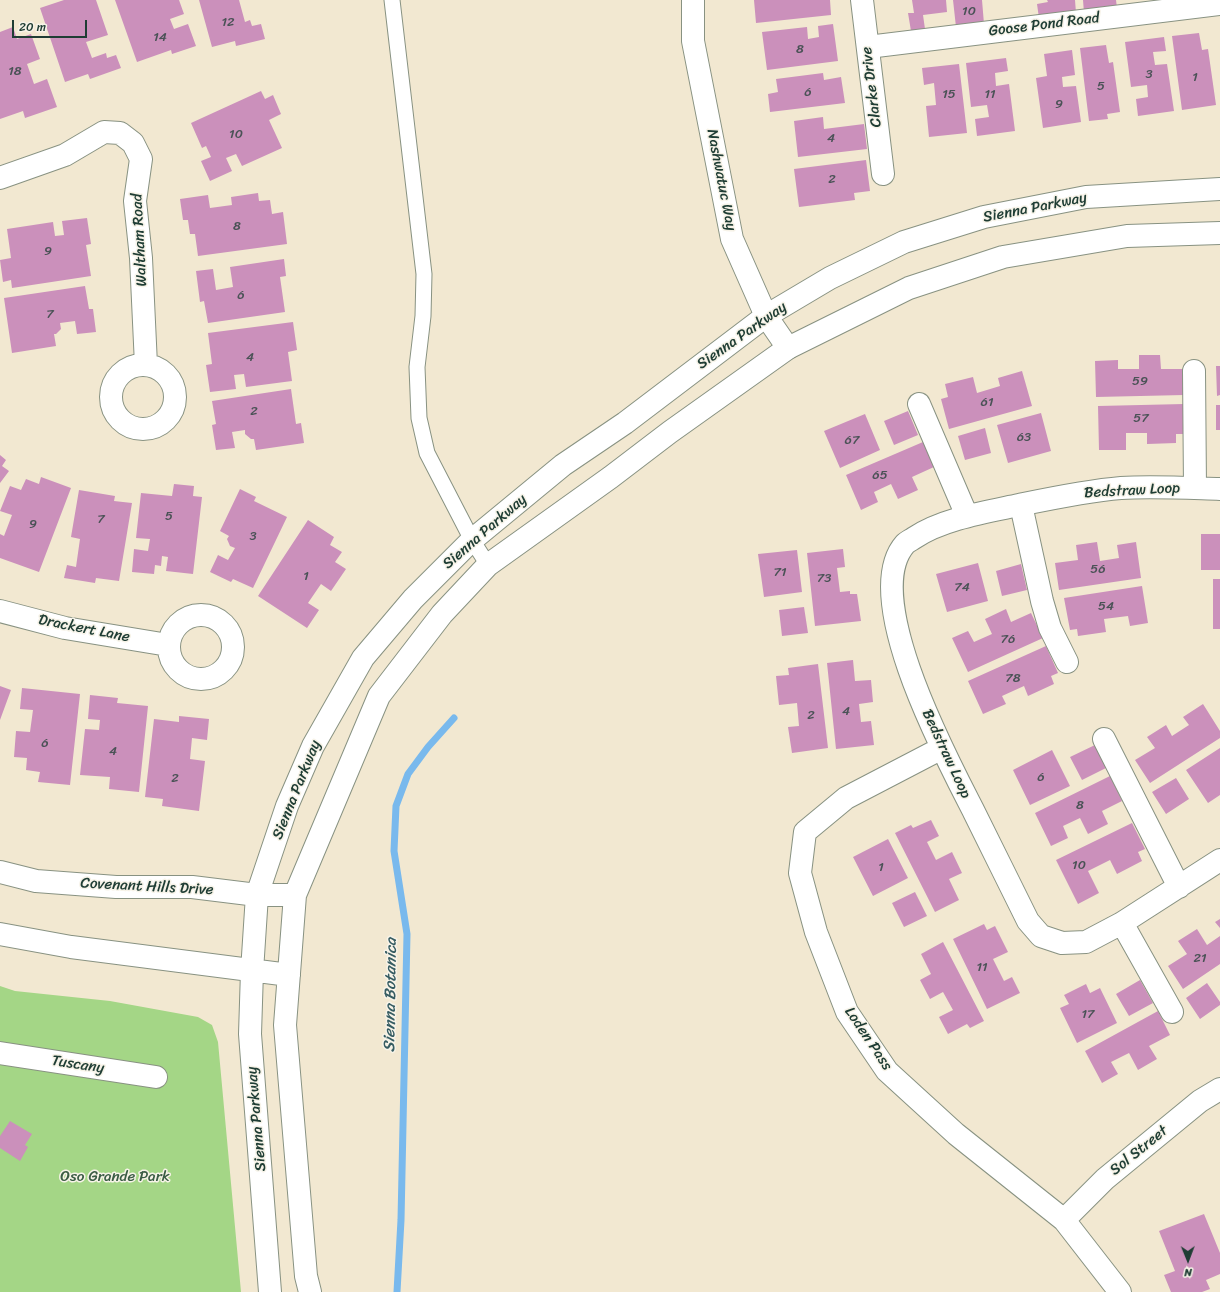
<!DOCTYPE html>
<style>
body{margin:0}
#map{position:relative;width:1220px;height:1292px;overflow:hidden;background:#f2e8d1;font-family:Sriracha,sans-serif}
canvas{display:block}
.north{position:absolute;left:1168px;top:1240px;width:40px;height:40px;-webkit-text-stroke:3px #f7f3e8;paint-order:stroke;rotate:179deg;font-size:11px;font-weight:700;line-height:16px;text-align:center;color:#1f3d34}
.north::after{content:'';display:block;margin:auto;width:14px;height:18px;background:#1f3d34;clip-path:polygon(50% 0,100% 100%,50% 72%,0 100%)}
.scale{position:absolute;left:12px;top:20px;width:75px;height:18px;box-sizing:border-box;border:2px solid #1f3d34;border-top:0;padding-left:5px;font-size:12px;line-height:14px;white-space:nowrap;color:#1f3d34;-webkit-text-stroke:3px #f7f3e8;paint-order:stroke}
</style>
<div id="map">
<canvas width="1220" height="1292"></canvas>
<div class="north">N</div>
<div class="scale">20 m</div>
</div>
<script>
const context = document.querySelector('canvas').getContext('2d');
context.lineJoin = 'round';
function fillPath(path, color) {
  context.fillStyle = color;
  context.fill(path, 'evenodd');
}
function trace(path, color, width, dash) {
  context.strokeStyle = color;
  context.lineWidth = width;
  context.lineCap = dash ? 'butt' : 'round';
  context.setLineDash(dash || []);
  context.stroke(path);
}
function label(font, color, halo, rows, align = 'center') {
  context.font = font + ' Sriracha,sans-serif';
  context.lineWidth = 3;
  context.setLineDash([]);
  context.textBaseline = 'middle';
  context.strokeStyle = halo;
  context.fillStyle = color;
  for (const [text, x, y, turn = 0] of rows) {
    context.save();
    context.translate(x, y);
    context.rotate((+turn || 0) * Math.PI / 180);
    context.textAlign = isNaN(turn) ? turn : align;
    if (halo) context.strokeText(text, 0, 0);
    context.fillText(text, 0, 0);
    context.restore();
  }
}
const green = new Path2D(`
 M0,986L15,991L110,1001L198,1017L212,1025L218,1042L241,1292H0Z`);
const stream = new Path2D(`
 M397,1292L401,1220L407,934L394,851L396,806L408,774L428,747L454,718`);
const building = new Path2D(`
 M64,0H96L108,35L86,42L92,58L106,53L107,58L116,55L121,68L90,79L88,74L65,82L40,8Z
 M115,0H179L184,14L170,19L174,29L188,24L196,46L172,54L171,50L137,62Z
 M199,0H239L245,22L250,20L252,26L261,24L265,39L236,46L235,41L212,47Z
 M754,0H830L831,15L756,23Z
 M912,0H946L947,12L923,15L925,29L911,31L908,13H914Z
 M953,0H982L984,24L956,27Z
 M1047,0H1075L1076,13L1039,18L1037,4L1048,2Z
 M1083,0H1116L1117,8L1084,13Z
 M833,24L838,61L767,70L762,32L807,27L808,39L819,37L818,26Z
 M13,27L17,39L31,34L40,59L27,64L34,84L47,79L57,107L25,118L23,111L0,119V32Z
 M1199,33L1202,50L1208,49L1216,105L1182,110L1172,36Z
 M1164,37L1166,51L1153,52L1155,65L1167,64L1174,111L1138,116L1136,99L1148,97L1147,85L1131,87L1125,42Z
 M1106,45L1109,63L1113,62L1120,112L1107,114L1108,119L1089,121L1080,48Z
 M1072,50L1075,75L1062,77L1063,87L1076,86L1081,122L1043,128L1036,78L1047,76L1044,54Z
 M1006,58L1008,71L995,73L996,86L1009,84L1015,131L977,136L975,119L989,117L987,105L971,107L966,63Z
 M959,64L967,133L929,137L926,106L936,105L934,83L924,85L922,68Z
 M823,73L824,80L841,77L845,103L770,112L768,94L778,92L776,79Z
 M261,91L265,99L273,95L281,114L269,120L282,148L242,166L236,154L226,158L232,171L210,181L201,161L211,157L206,146L202,148L191,123Z
 M823,117L824,129L864,124L867,149L798,157L794,121Z
 M866,160L870,191L854,193L855,200L799,207L794,169Z
 M258,193L259,201L270,200L272,214L283,212L287,244L198,256L195,234H190L188,220H183L180,199L208,195L210,208L232,205L231,197Z
 M87,218L91,244L86,245L91,276L12,288L11,280L3,282L0,260L11,258L7,229L53,222L55,236L64,235L62,221Z
 M284,259L286,276L280,277L285,312L208,323L204,301L200,302L196,271L213,269L216,290L233,287L230,267Z
 M85,286L89,309H93L96,332L77,334L75,321L60,323L61,329L56,334H54L56,346L12,353L4,298Z
 M293,322L297,350L288,352L292,381L246,387L244,374L234,375L236,389L210,392L206,365L212,364L208,333Z
 M1139,355H1160L1161,369H1184V395L1096,397L1095,361L1118,360V369H1139Z
 M1216,366H1220V395L1217,396Z
 M1022,371L1032,406L949,429L941,399L948,397L945,384L973,377L977,393L1000,386L998,378Z
 M291,389L296,424L301,423L304,443L256,450L254,439H251L245,434V430L232,432L235,448L216,450L212,425L216,424L212,401Z
 M1184,404L1185,434H1176V443L1147,444V433H1126V450H1099L1098,406Z
 M1216,405H1220V430H1216Z
 M908,411L918,435L894,445L884,421Z
 M1041,413L1051,451L1008,463L997,425Z
 M865,414L880,450L840,468L824,431Z
 M985,428L991,453L965,460L958,436Z
 M923,442L934,467L912,477L918,490L898,499L891,484L874,492L878,502L861,510L846,475Z
 M0,455L6,460L2,466L9,471L0,483Z
 M41,477L71,488L39,572L0,558V534L4,536L12,515L0,511L10,486L21,490L26,479L39,484Z
 M174,484L194,486L193,496L202,497L193,574L166,571L168,557L162,556L161,566L155,565L154,574L132,572L134,549L148,551L150,539L136,538L141,493L172,496Z
 M240,489L256,497L254,501L287,517L253,588L233,579L231,582L210,572L218,555L228,560L235,548L230,546L227,539L229,536L220,531Z
 M79,490L115,496L114,501L132,503L119,581L96,578L95,583L64,578L67,565L76,567L80,539L71,537Z
 M308,520L334,537L330,545L342,552L335,562L346,569L331,591L321,584L308,603L319,610L307,628L258,596Z
 M1201,534H1220V570H1201Z
 M1097,542L1100,561L1119,558L1117,545L1136,542L1141,578L1059,590L1055,563L1078,560L1076,545Z
 M843,549L845,567L837,568L840,592L850,591V594H857L861,621L815,626L807,553Z
 M797,550L802,592L764,597L758,554Z
 M978,563L988,601L947,612L936,574Z
 M1021,564L1027,590L1002,596L996,571Z
 M1213,579H1220V629H1213Z
 M1142,586L1148,623L1130,626L1128,616L1104,619L1106,632L1078,636L1077,629L1070,630L1064,598Z
 M804,607L808,633L782,636L779,610Z
 M1006,609L1011,622L1031,613L1043,638L968,672L952,638L968,631L974,642L992,634L985,619Z
 M1046,646L1058,673L1051,676L1054,684L1028,696L1024,686L1002,696L1006,704L983,714L968,681Z
 M853,660L855,681L871,680L873,702L859,704L861,722L871,721L874,745L836,749L827,663Z
 M818,664L828,748L792,753L788,727L799,726L797,703L779,705L776,676L789,675L788,668Z
 M0,686L11,690L0,720Z
 M22,688L80,694L70,785L38,782L40,772L26,770L27,758L14,757L16,731L30,732L33,710L20,709Z
 M90,695L118,698L117,703L148,706L139,792L109,789L110,777L80,775L85,729L99,730L100,720L88,719Z
 M1203,704L1220,731V738L1150,783L1135,760L1155,748L1147,737L1166,725L1172,736L1189,725L1183,717Z
 M179,716L209,719L207,740L192,738L190,759L205,761L199,811L162,806L163,799L145,797L154,719L179,722Z
 M1095,745L1106,768L1082,780L1070,757Z
 M1220,748V795L1208,803L1186,770Z
 M1052,750L1070,786L1030,805L1013,770Z
 M1110,776L1122,801L1102,811L1108,824L1088,834L1080,818L1063,826L1068,838L1051,846L1035,813Z
 M1176,778L1189,799L1166,814L1152,792Z
 M931,820L939,836L927,842L936,860L952,852L962,873L949,879L959,900L935,912L895,833L911,825L913,828Z
 M1132,823L1145,849L1138,852L1142,861L1117,874L1110,860L1088,871L1099,893L1078,904L1056,860Z
 M888,839L908,878L873,896L853,857Z
 M915,892L927,916L904,927L892,903Z
 M1220,919V928L1215,922Z
 M984,924L987,930L995,926L1008,952L993,959L1004,981L1012,977L1020,993L987,1009L953,939Z
 M1197,929L1207,945L1220,936V964L1183,989L1168,966L1187,954L1178,941Z
 M943,942L984,1021L970,1028L967,1024L948,1034L939,1017L953,1010L943,992L930,999L920,980L931,974L921,954Z
 M1140,980L1153,1003L1129,1016L1116,994Z
 M1207,983L1220,1002V1005L1200,1019L1186,998Z
 M1086,984L1090,993L1100,988L1117,1023L1077,1043L1060,1008L1069,1004L1064,995Z
 M1158,1011L1170,1035L1149,1046L1157,1059L1138,1070L1129,1053L1111,1062L1118,1074L1102,1083L1085,1051Z
 M10,1121L32,1134L25,1145L28,1147L20,1161L0,1148V1136Z
 M1204,1214L1220,1253V1274L1206,1280L1210,1289L1202,1292H1171L1164,1275L1175,1271L1159,1231Z`);
const lane = new Path2D(`
 M392,0L424,274L423,316L417,367L419,418L427,453L472,540L488,565`);
const street = new Path2D(`
 M693,0V41L732,239L766,316L788,348
 M862,0L883,174
 M868,47L1220,4
 M0,178L65,155L104,132L120,133L133,143L141,159L135,201L141,258L146,365
 M111 397a32 32 0 1 1 64 0a32 32 0 1 1-64 0Z
 M1194,371L1195,488
 M919,404L967,516
 M1220,489C1188,488 1152,486 1121,488C1086,491 1053,498 1019,505C986,512 942,519 914,538C911,540 907,542 905,544C859,596 947,759 974,812C992,848 1010,885 1028,921L1041,936L1062,943L1086,942L1122,923L1220,860
 M1021,505L1042,601L1050,628L1067,662
 M0,611L65,628L168,645
 M169 647a32 32 0 1 1 64 0a32 32 0 1 1-64 0Z
 M1104,739L1179,887
 M942,748L846,798L805,832L800,873L816,932L847,1012L887,1071L956,1134L1064,1220L1120,1292
 M1122,923L1172,1012
 M0,1053L156,1077
 M1064,1220L1105,1179L1200,1101L1220,1089`);
const secondary = new Path2D(`
 M0,872L36,881L116,887H192L257,895H295
 M0,934L71,947L289,975
 M270,1292L250,1034L252,971L257,895L287,806L313,746L363,658L413,599L472,540L563,465L625,423L766,316L830,278L904,242L984,217L1086,197L1220,189
 M310,1292L306,1276L285,1025L295,895L379,696L442,614L488,565L611,477L670,432L788,348L909,288L1003,257L1127,236L1220,233`);
const numberNames = [
 ["10",969,12],
 ["12",228,23],
 ["14",160,38],
 ["8",800,50],
 ["18",15,72],
 ["3",1149,75],
 ["1",1195,78],
 ["5",1101,87],
 ["6",808,93],
 ["15",949,95],
 ["11",990,95],
 ["9",1059,105],
 ["10",236,135],
 ["4",831,139],
 ["2",832,180],
 ["8",237,227],
 ["9",48,252],
 ["6",241,296],
 ["7",50,315],
 ["4",250,358],
 ["59",1140,382],
 ["61",987,403],
 ["2",254,412],
 ["57",1141,419],
 ["63",1024,438],
 ["67",852,441],
 ["65",880,476],
 ["5",169,517],
 ["7",101,520],
 ["9",33,525],
 ["3",253,537],
 ["56",1098,570],
 ["71",780,573],
 ["1",306,577],
 ["73",824,579],
 ["74",962,588],
 ["54",1106,607],
 ["76",1008,640],
 ["78",1013,679],
 ["4",846,712],
 ["2",811,716],
 ["6",45,744],
 ["4",113,752],
 ["6",1041,778],
 ["2",175,779],
 ["8",1080,806],
 ["10",1079,866],
 ["1",881,868],
 ["21",1200,959],
 ["11",982,968],
 ["17",1088,1015]
];
const streetNames = [
 ["Goose Pond Road",1044,25,-7],
 ["Clarke Drive",872,87,-97],
 ["Nashwatuc Way",721,180,79],
 ["Sienna Parkway",1035,208,-11],
 ["Waltham Road",140,240,-93],
 ["Sienna Parkway",742,336,-35],
 ["Bedstraw Loop",1132,491,-3],
 ["Sienna Parkway",485,532,-41],
 ["Drackert Lane",84,629,11],
 ["Bedstraw Loop",946,754,65],
 ["Sienna Parkway",297,790,-68],
 ["Covenant Hills Drive",147,887,3],
 ["Loden Pass",868,1039,56],
 ["Tuscany",78,1065,9],
 ["Sienna Parkway",257,1119,-95],
 ["Sol Street",1139,1151,-39]
];
const parkNames = [
 ["Oso Grande Park",115,1177]
];
const waterNames = [
 ["Sienna Botanica",391,995,-89]
];
fillPath(green, '#a4d686');
trace(stream, '#79b9ed', 7);
fillPath(building, '#cb90bb');
trace(lane, '#889282', 17);
trace(street, '#889282', 24);
trace(secondary, '#889282', 24);
trace(lane, '#fff', 15);
trace(street, '#fff', 22);
trace(secondary, '#fff', 22);
label('13px', '#4a5256', null, numberNames);
label('15px', '#1f3d34', '#f7f3e8', streetNames);
label('15px', '#3a5c44', '#f7f3e8', parkNames);
label('italic 16px', '#365c62', '#f7f3e8', waterNames);
</script>
